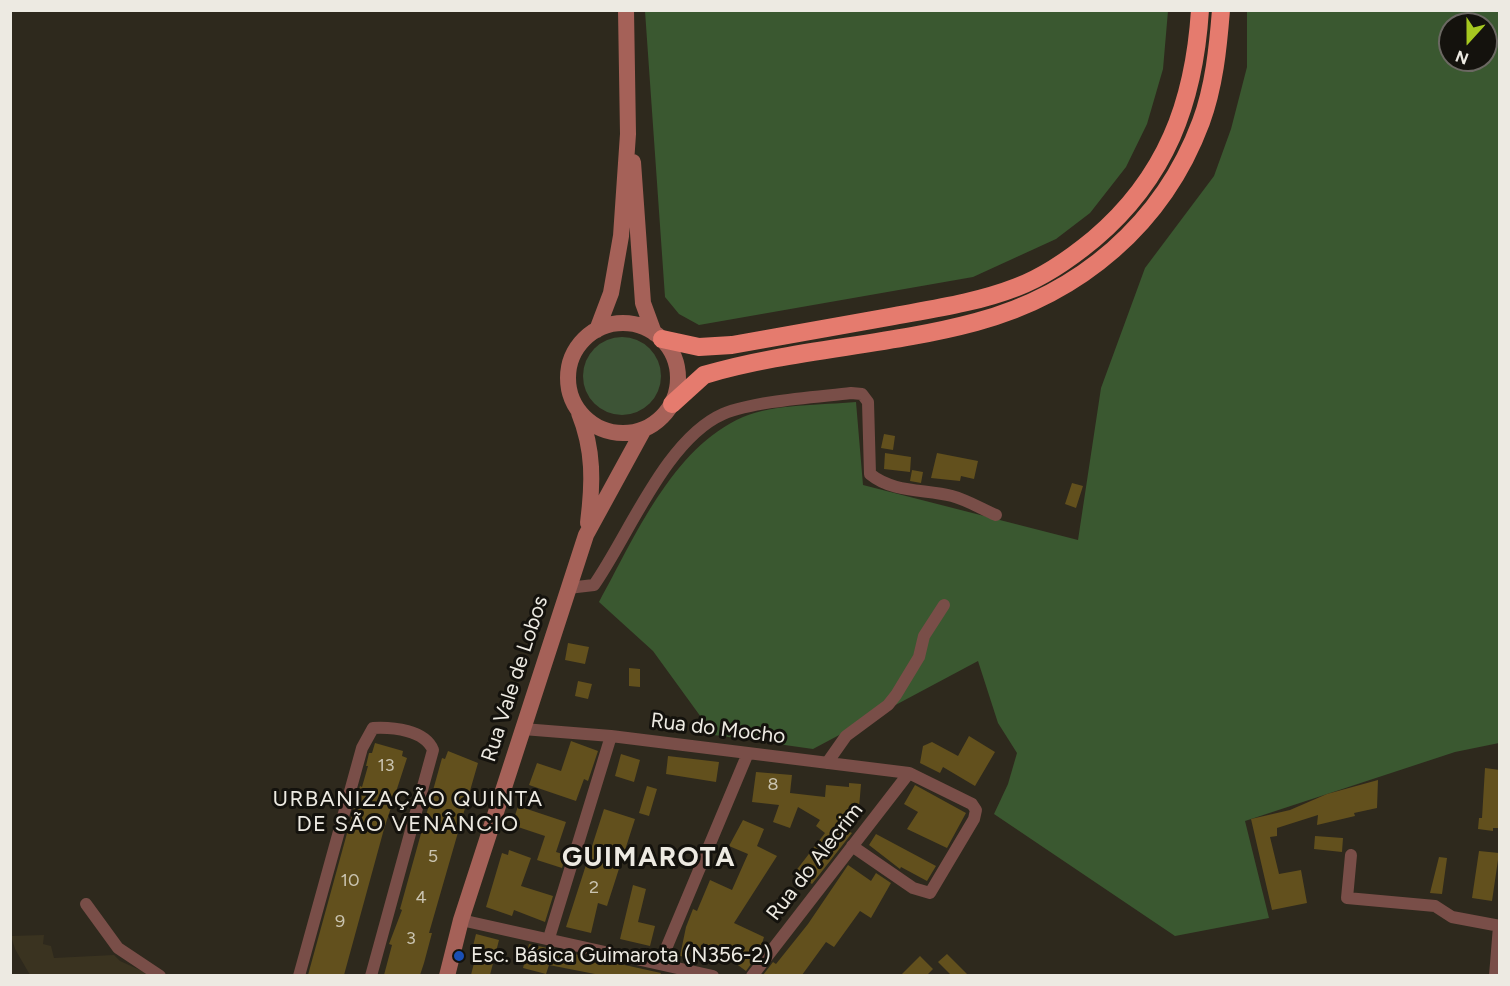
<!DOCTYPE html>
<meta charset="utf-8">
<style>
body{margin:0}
#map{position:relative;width:1510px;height:986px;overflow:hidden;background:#2e291d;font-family:Figtree,sans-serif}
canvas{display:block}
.frame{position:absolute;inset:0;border:12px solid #edeae2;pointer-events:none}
.north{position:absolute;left:1438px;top:12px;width:60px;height:60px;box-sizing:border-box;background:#14120d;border:2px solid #6b6862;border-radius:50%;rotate:201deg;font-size:16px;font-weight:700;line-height:24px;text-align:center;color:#edeae2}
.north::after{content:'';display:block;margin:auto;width:21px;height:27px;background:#a6c820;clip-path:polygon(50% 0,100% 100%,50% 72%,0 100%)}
</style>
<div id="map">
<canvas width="1510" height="986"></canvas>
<div class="frame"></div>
<div class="north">N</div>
</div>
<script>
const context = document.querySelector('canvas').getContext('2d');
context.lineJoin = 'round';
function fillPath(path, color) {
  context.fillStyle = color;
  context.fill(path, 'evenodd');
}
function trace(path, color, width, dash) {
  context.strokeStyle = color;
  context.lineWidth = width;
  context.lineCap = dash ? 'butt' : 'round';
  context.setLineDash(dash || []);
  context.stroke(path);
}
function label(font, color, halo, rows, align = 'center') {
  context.font = font + ' Figtree,sans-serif';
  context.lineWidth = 6;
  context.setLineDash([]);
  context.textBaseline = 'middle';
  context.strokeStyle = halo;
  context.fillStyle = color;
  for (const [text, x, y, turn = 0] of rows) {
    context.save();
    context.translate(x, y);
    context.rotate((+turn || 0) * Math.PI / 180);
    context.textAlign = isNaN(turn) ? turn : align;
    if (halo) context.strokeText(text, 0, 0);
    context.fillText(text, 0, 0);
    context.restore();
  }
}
const built = new Path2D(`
 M44,935L43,944L51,946L54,958L114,955L120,961L151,975H30L15,949L11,936Z`);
const green = new Path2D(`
 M583 376a39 39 0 1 1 78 0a39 39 0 1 1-78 0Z`);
const forest = new Path2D(`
 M645,11V10L1168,11L1163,69L1147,124L1126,167L1090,213L1056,239L973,277L699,325L679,314L665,297Z
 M1247,11H1499V743L1455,752L1245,821L1269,918L1175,936L994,814L1008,784L1017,753L998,723L978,661L813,749L714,735L653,651L599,602C635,537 672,448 743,417C774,404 822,405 856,402L863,485L1078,540L1101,388L1145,268L1214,176L1231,129L1247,67ZM1450,24H1486V60H1450Z`);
const building = new Path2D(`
 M884,434L895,436L893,450L881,448Z
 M885,453L911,457L910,472L884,469Z
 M937,453L978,461L974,479L961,476L960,481L931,478Z
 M912,470L923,472L921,483L910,481Z
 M1072,483L1083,486L1076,508L1065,504Z
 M568,643L589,647L585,664L565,660Z
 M629,668L640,669V687L629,686Z
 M578,681L592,684L588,699L575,696Z
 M969,736L995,752L975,786L943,767L940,773L920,763L923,746L932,742L958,756Z
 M571,741L598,751L588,781L584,779L576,801L529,785L537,763L561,771Z
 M375,743L403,751L402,756L407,758L384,829L344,975H308L360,786L362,787L368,766H366L369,753H372Z
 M448,751L478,763L429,933H432L424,963L420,975H384L392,945L389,944L402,910L400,909L442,758L445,759Z
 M621,754L640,760L634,782L615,776Z
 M668,756L719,762L716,782L666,774Z
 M1485,768L1500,770V828H1493V831L1478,829L1479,818H1482Z
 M756,772L792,775L790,793L825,797L826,785L849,787V783L861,784L859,808L843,829L852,833L812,884L795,872L825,833L816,826L820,820L798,807L790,828L773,822L779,805L752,802Z
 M1378,780L1377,808L1354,813L1355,816L1317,825L1318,815L1277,828V836L1270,837L1279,874L1301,870L1307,903L1272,910L1251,819L1290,810L1327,794Z
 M915,785L966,813L947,848L907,829L918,812L904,804Z
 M647,786L657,789L649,816L639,813Z
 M518,806L566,822L556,852L566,855L562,868L537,860L545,836L512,825Z
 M604,809L635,819L607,906L598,903L591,933L566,927Z
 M743,820L764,829L757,846L777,856L734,923L764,937L759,953L746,971L727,957L729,954L703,943L699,960L680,956L686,927L693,909L697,911L710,880L732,890L748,854L729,846Z
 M876,834L936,866L927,881L901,867L900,869L869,845Z
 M1315,836L1343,838L1342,852L1314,849Z
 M509,850L531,858L521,886L553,896L545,922L514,910L512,916L486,907L502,853L508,855Z
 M1479,851L1499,853L1492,901L1472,898Z
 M1439,857L1447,858L1442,894L1430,893Z
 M848,865L871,881L876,873L891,883L871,918L860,911L834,947L826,942L802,975H763L773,962L776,964L808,924Z
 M633,885L646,889L638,922L655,926L650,946L620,939Z
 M476,934L499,940L490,975H471L477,951L472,950Z
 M529,944L661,973L660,975H600L549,965L546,974L523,968Z
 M947,954L968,975H951L938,962Z
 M920,956L933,969L927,975H901Z`);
const minor = new Path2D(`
 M568,588L594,585C629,535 666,439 723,414C753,401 817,397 851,393L862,394L868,402L870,474C893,493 925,489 952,496C967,500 982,509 996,515
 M523,729L611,736L909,773L972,804L976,810L974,819L930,893L913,888L852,846
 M827,763L846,736L888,705L896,695L919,657L924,636L944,605
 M1351,855L1347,898L1435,906L1452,917L1500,926
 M86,904L118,948L160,976
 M461,920L713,976
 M549,938L611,736
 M660,963L748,753
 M299,976L362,748L373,728C393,727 425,730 433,750L371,976
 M752,976L909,773
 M1495,976L1499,926`);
const secondary = new Path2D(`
 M633,162L643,303L654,333
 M568 378a55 55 0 1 1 110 0a55 55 0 1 1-110 0Z
 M597,330L611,293L621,236L628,134L626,10
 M579,413C594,450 593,483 588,523
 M447,976L461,920L586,535L644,429`);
const motorway = new Path2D(`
 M662,339L699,347L732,345C784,336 836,326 889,317C932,309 976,303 1017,287C1046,276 1071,258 1094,239C1166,178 1194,103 1200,10
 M672,404L704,375C792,349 887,346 976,322C1080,294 1163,224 1201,122C1214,87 1218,48 1221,10`);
const markers = [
 [459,956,6,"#1a4fb4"]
];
const numberNames = [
 ["13",386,766],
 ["8",773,785],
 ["5",433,857],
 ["10",350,881],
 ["2",594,888],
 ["4",421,898],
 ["9",340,922],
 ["3",411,939]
];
const streetNames = [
 ["Rua Vale de Lobos",515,679,-72],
 ["Rua do Mocho",718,729,7],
 ["Rua do Alecrim",815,862,-52]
];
const poiNames = [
 ["Esc. Básica Guimarota (N356-2)",471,956]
];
const neighbourhoodNames = [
 ["URBANIZAÇÃO QUINTA",408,800],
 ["DE SÃO VENÂNCIO",408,825]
];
const districtNames = [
 ["GUIMAROTA",649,858]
];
fillPath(built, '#3a3320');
fillPath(green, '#3d5436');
fillPath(forest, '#3a5830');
fillPath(building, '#62501d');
trace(minor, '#794e48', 12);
trace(secondary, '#a56158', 16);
trace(motorway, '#e57b6e', 18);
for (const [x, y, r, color] of markers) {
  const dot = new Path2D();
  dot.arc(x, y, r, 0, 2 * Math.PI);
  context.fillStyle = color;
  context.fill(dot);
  trace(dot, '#14120d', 2);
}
label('18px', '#cac4b1', null, numberNames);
label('21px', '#edeae2', '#14120d', streetNames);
label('21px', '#edeae2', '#14120d', poiNames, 'left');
context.letterSpacing = '1.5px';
label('22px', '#edeae2', '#14120d', neighbourhoodNames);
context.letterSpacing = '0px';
context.letterSpacing = '1.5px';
label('bold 27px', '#edeae2', '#14120d', districtNames);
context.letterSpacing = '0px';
</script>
